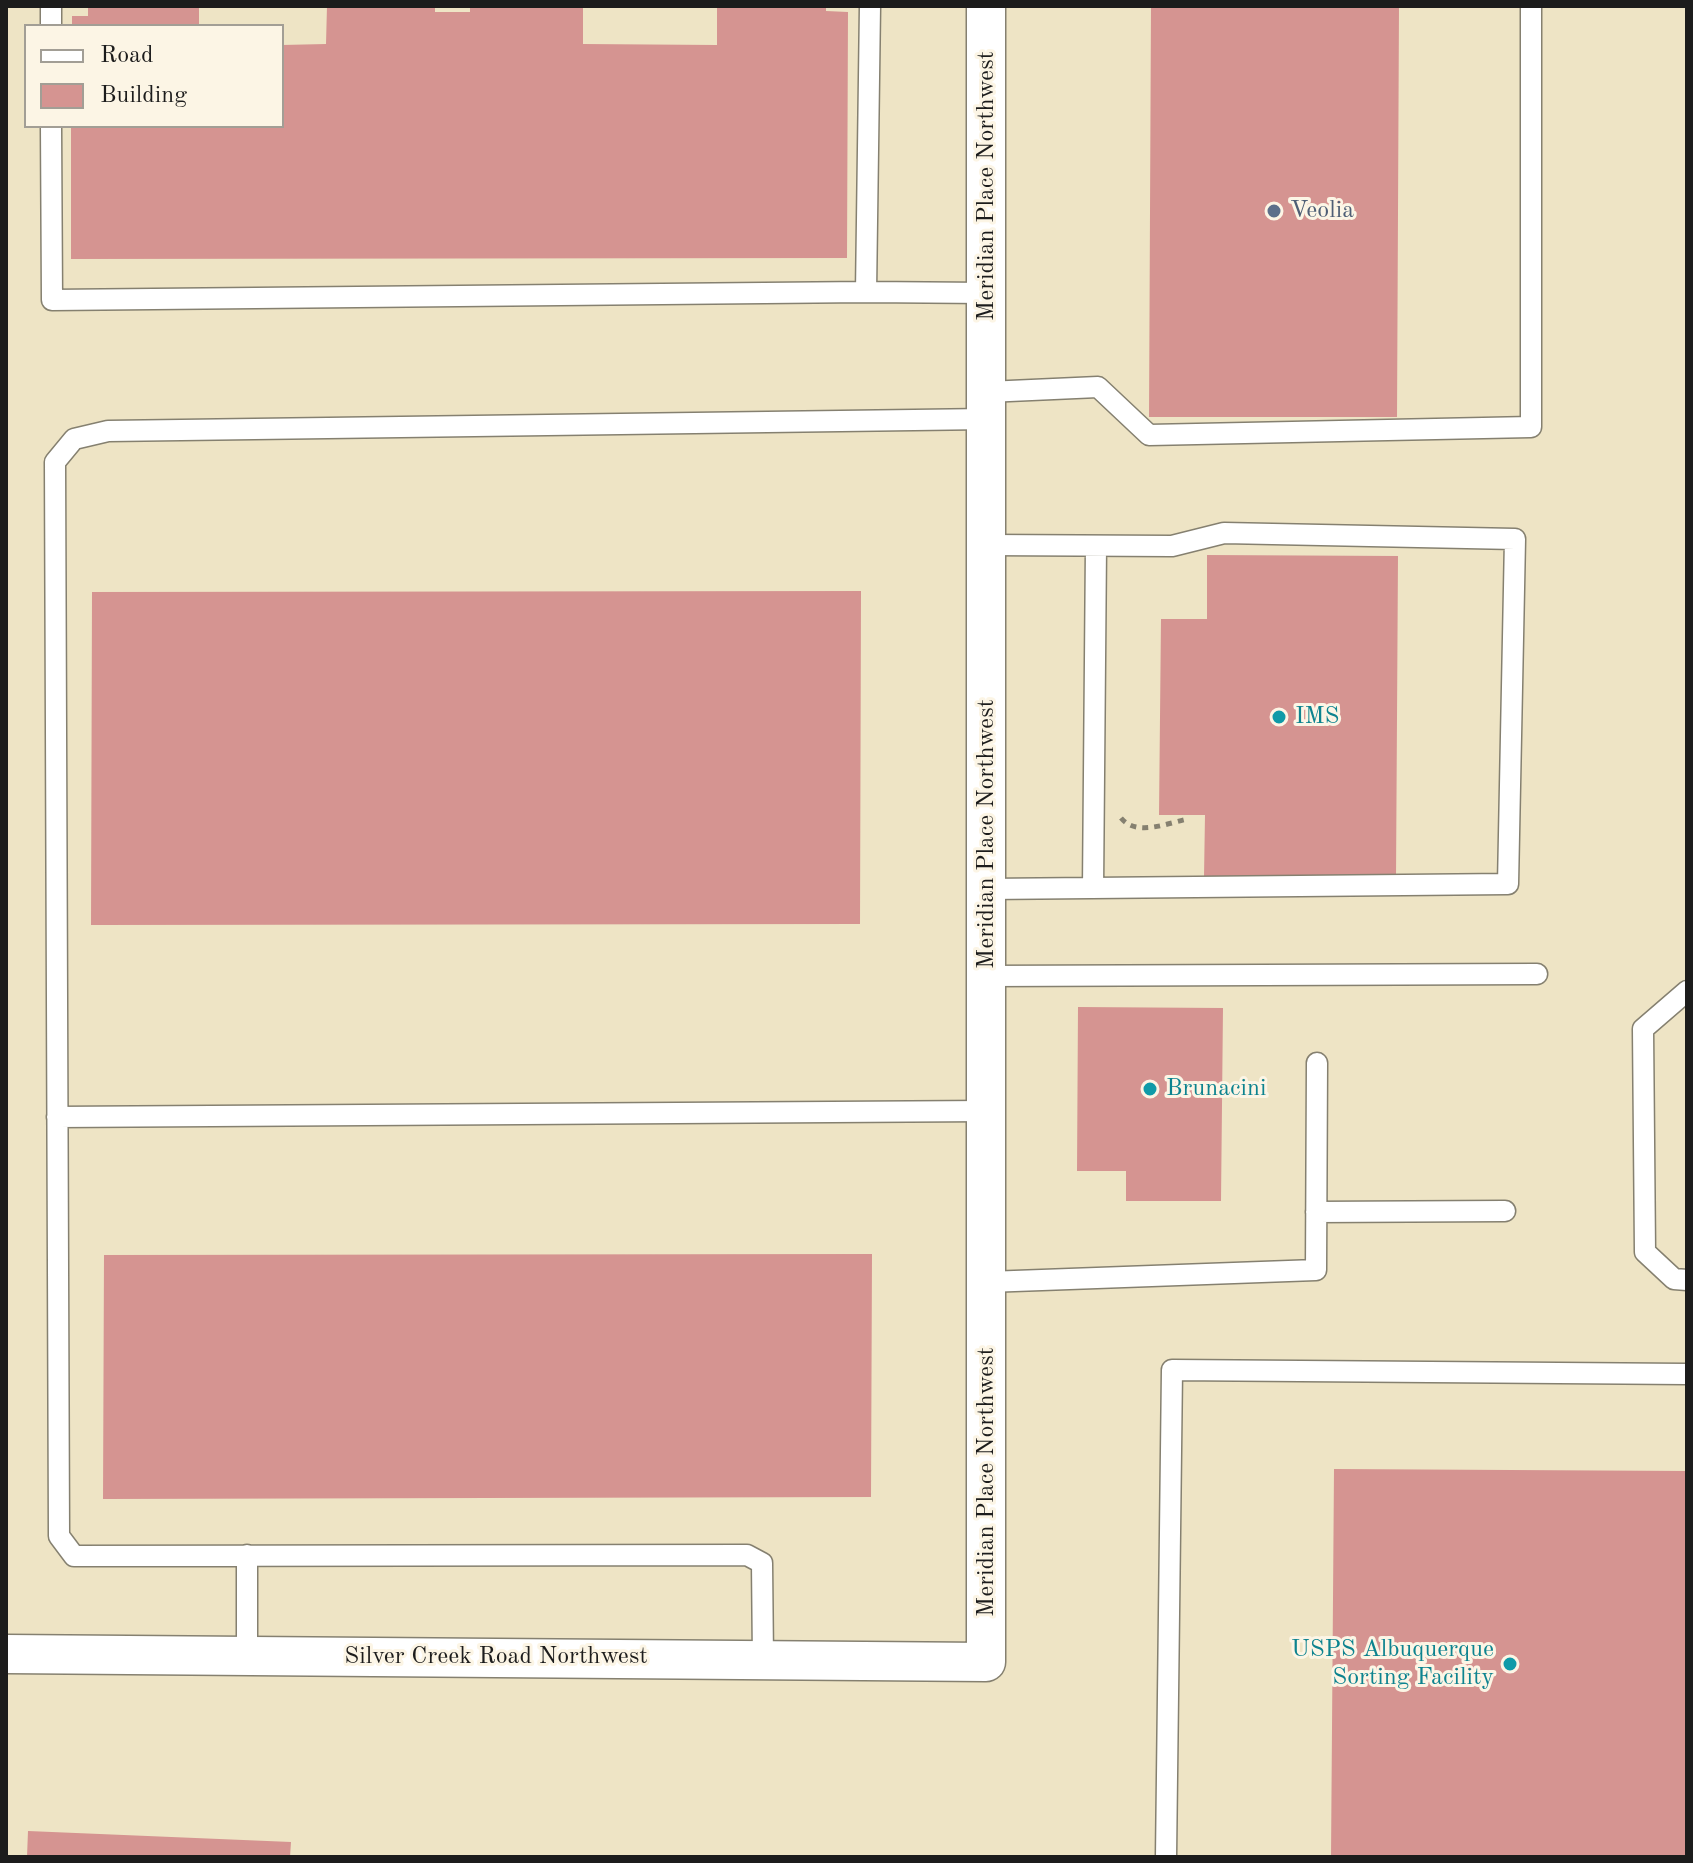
<!DOCTYPE html>
<style>
body{margin:0}
#map{position:relative;width:1693px;height:1863px;overflow:hidden;background:#eee4c5;font-family:"Old Standard TT",serif}
canvas{display:block}
.frame{position:absolute;inset:0;border:8px solid #1c1c1c;pointer-events:none}
.legend{position:absolute;left:24px;top:24px;width:260px;height:104px;box-sizing:border-box;background:#fcf5e5;border:2px solid #a29e95;margin:0;padding:10px 14px;list-style:none;font-size:24px;color:#1c1c1c}
.legend li{display:flex;align-items:center;gap:16px;height:40px}
.legend b{width:40px;border:2px solid #a29e95}
</style>
<div id="map">
<canvas width="1693" height="1863"></canvas>
<div class="frame"></div>
<ul class="legend">
<li><b style="height:10px;background:#fff"></b>Road</li>
<li><b style="height:22px;background:#d59491"></b>Building</li>
</ul>
</div>
<script>
const context = document.querySelector('canvas').getContext('2d');
context.lineJoin = 'round';
function fillPath(path, color) {
  context.fillStyle = color;
  context.fill(path, 'evenodd');
}
function trace(path, color, width, dash) {
  context.strokeStyle = color;
  context.lineWidth = width;
  context.lineCap = dash ? 'butt' : 'round';
  context.setLineDash(dash || []);
  context.stroke(path);
}
function label(font, color, halo, rows, align = 'center') {
  context.font = font + ' "Old Standard TT",serif';
  context.lineWidth = 6;
  context.setLineDash([]);
  context.textBaseline = 'middle';
  context.strokeStyle = halo;
  context.fillStyle = color;
  for (const [text, x, y, turn = 0] of rows) {
    context.save();
    context.translate(x, y);
    context.rotate((+turn || 0) * Math.PI / 180);
    context.textAlign = isNaN(turn) ? turn : align;
    if (halo) context.strokeText(text, 0, 0);
    context.fillText(text, 0, 0);
    context.restore();
  }
}
const building = new Path2D(`
 M88,6H199V26H72V16H88Z
 M327,6H435V12H470V6H583V44L717,45V6H826V11L848,12L847,258L71,259V126H282V45L326,44Z
 M1151,6H1399L1397,417H1149Z
 M1207,555L1398,556L1396,878L1204,877L1205,815H1159L1161,619H1207Z
 M861,591L860,924L91,925L92,592Z
 M1078,1007L1223,1008L1221,1201H1126V1171H1077Z
 M872,1254L871,1497L103,1499L104,1255Z
 M1334,1469L1687,1471V1857H1331Z
 M28,1831L291,1842L290,1857H27Z`);
const path = new Path2D(`
 M1121,818C1137,837 1167,823 1188,819`);
const service = new Path2D(`
 M51,6V26
 M870,6L866,292L987,293
 M51,126L52,300L866,292
 M987,392L1098,387L1149,435L1531,427V6
 M987,545L1172,546L1224,533L1515,539L1508,884L987,889
 M1093,888L1096,546
 M987,976L1537,974
 M1687,991L1643,1029L1645,1252L1674,1279L1687,1280
 M57,1117L987,1111
 M1316,1212L1505,1211
 M987,1282L1316,1270L1317,1063
 M247,1655V1555
 M763,1660L762,1563L747,1555L74,1556L59,1536L55,462L74,439L108,431L987,419
 M1166,1857L1172,1370L1687,1374`);
const minor = new Path2D(`
 M6,1654L986,1662V6`);
const markers = [
 [1274,211,8,"#5c6f8a"],
 [1279,717,8,"#0f9aa8"],
 [1150,1089,8,"#0f9aa8"],
 [1510,1664,8,"#0f9aa8"]
];
const streetNames = [
 ["Meridian Place Northwest",987,186,-90],
 ["Meridian Place Northwest",987,834,-90],
 ["Meridian Place Northwest",987,1482,-90],
 ["Silver Creek Road Northwest",496,1657]
];
const serviceNames = [
 ["Veolia",1290,211]
];
const cultureNames = [
 ["IMS",1295,717],
 ["Brunacini",1166,1089],
 ["USPS Albuquerque",1494,1650,"right"],
 ["Sorting Facility",1494,1678,"right"]
];
fillPath(building, '#d59491');
trace(service, '#858070', 23);
trace(minor, '#858070', 41);
trace(path, '#858070', 5, [6, 6]);
trace(service, '#fff', 20);
trace(minor, '#fff', 38);
for (const [x, y, r, color] of markers) {
  const dot = new Path2D();
  dot.arc(x, y, r, 0, 2 * Math.PI);
  context.fillStyle = color;
  context.fill(dot);
  trace(dot, '#fcf5e5', 3);
}
label('24px', '#1c1c1c', '#fcf5e5', streetNames);
label('24px', '#4e5e75', '#fcf5e5', serviceNames, 'left');
label('24px', '#0d838f', '#fcf5e5', cultureNames, 'left');
</script>
